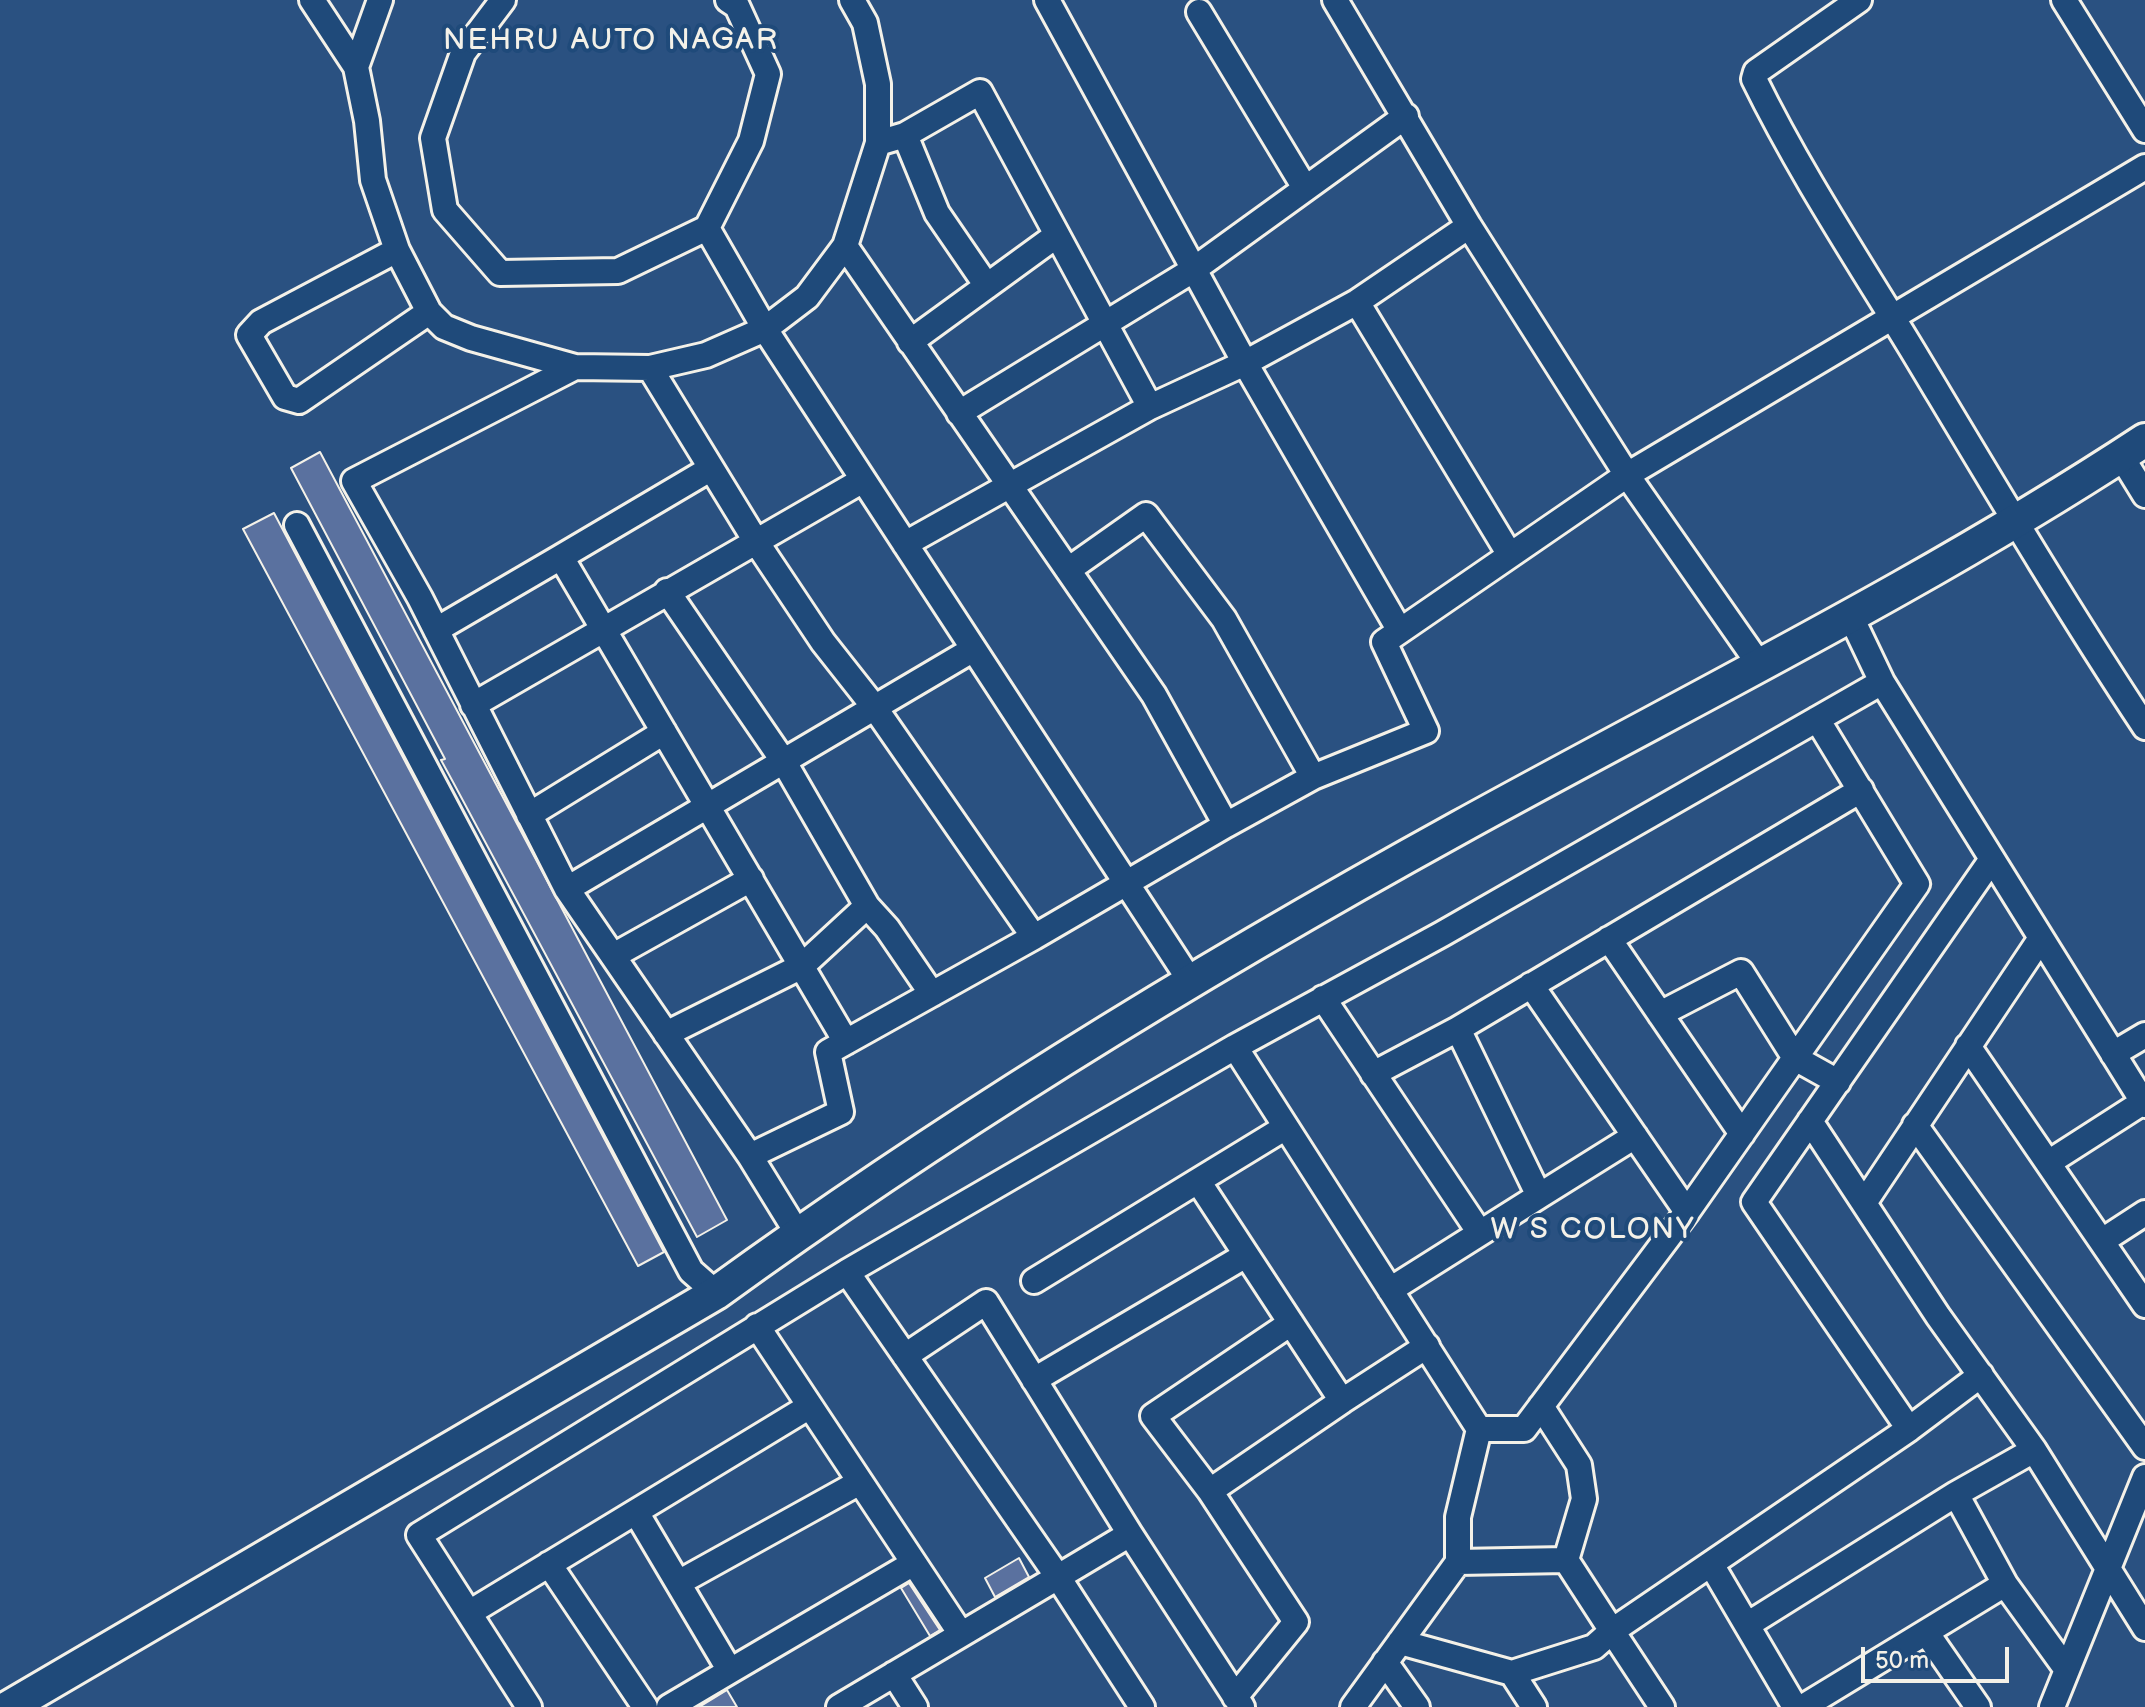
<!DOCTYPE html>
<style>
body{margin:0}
#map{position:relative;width:2145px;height:1707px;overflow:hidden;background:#2a5181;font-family:"Balsamiq Sans",sans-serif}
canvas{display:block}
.scale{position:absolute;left:1861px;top:1647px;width:148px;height:36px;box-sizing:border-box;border:4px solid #f4f1e8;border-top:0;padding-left:10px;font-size:24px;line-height:28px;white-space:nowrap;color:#f4f1e8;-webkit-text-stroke:6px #1f4a7a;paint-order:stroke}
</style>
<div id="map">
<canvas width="2145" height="1707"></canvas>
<div class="scale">50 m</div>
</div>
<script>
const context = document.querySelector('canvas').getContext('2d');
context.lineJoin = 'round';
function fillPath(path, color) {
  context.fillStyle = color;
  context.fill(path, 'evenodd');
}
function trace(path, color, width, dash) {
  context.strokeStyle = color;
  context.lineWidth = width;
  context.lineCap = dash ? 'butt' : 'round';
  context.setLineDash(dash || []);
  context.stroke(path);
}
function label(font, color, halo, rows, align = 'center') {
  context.font = font + ' "Balsamiq Sans",sans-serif';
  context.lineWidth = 8;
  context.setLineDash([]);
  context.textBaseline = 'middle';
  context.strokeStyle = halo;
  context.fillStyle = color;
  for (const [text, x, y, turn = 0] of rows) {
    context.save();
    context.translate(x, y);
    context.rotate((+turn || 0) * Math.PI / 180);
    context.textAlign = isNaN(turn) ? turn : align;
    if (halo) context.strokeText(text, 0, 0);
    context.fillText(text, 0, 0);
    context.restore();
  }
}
const building = new Path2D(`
 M320,452L727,1220L697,1237L453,782L441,760L445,759L291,468Z
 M274,513L664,1252L638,1266L243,529Z
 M1019,1558L1029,1577L995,1597L985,1578Z
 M909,1583L940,1630L930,1636L901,1588Z
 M727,1690L737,1707H699Z`);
const minor = new Path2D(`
 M312,0L356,67
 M380,0L356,67L367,121L373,180L397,250L429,312L444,327L471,338L575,367L650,368L706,355L765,329L807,297L845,246L878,143V84L865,23L852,0
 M503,0L463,53L433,138L445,210L500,273L618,271L707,228L751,141L768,74L737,6L728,0
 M1047,0L1245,363L1400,631
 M1335,0L1469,226L1627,475L2145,167
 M1859,0L1756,72L1754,79C1801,175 1861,265 1916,356C1991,481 2065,606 2145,727
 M2064,0L2145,130
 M1199,12L1305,188
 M905,135L937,213L987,286
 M878,143L905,135L980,92L1150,407L905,544
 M707,228L765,329L1189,979
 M397,250L261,322L249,335L285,397L299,401L429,312
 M1357,302L1510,555
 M910,342L1057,235
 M575,367L354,481L420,598L567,889L750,1156L841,1112L828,1052L1034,937
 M650,368L757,543L823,642L875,708L1034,937L1226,825L1154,695L845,246
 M1150,407L1245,363L1357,302L1469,226
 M959,413L1193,270L1406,116
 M2121,456L2145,495
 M710,469L561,557L846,1042
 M297,525L691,1271L716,1293
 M1068,570L1146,515L1224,619L1313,777L1226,825
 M667,591L784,762L867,906L887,928L932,994
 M436,630L561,557
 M1882,682L2145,1105
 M473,705L863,480
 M1313,777L1426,731L1384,642L1627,475L1759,664
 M529,815L664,732
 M567,889L972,650
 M1609,939L1742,1134
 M613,956L751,879
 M1531,985L1687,1212
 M1323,998L1480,1233
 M1660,1014L1741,972L1795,1058L1838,1082
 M666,1034L802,966L867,906
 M1968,1046L2145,1305
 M1235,1047L1479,1429L1458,1517V1562L1353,1707
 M2113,1054L2145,1035
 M1373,1074L1458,1029
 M1810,1121L1938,1316L2034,1450L1956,1494
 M1915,1125L2145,1447
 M750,1156L798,1234
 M2048,1163L2143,1102
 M1198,1181L1342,1401L1210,1491L1296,1622L1235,1697
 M1539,1196L1635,1136
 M1864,1203L2041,938
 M2102,1241L2145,1213
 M1034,1281L1286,1127
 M1390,1290L1539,1196L1458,1029L1861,790
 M757,1326L961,1634
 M905,1356L986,1302L1130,1534
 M1034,1380L1246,1255
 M1342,1401L1427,1346
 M1479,1429H1524L1687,1212L1917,884L1817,719
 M1909,1429L1981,1375
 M2034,1450L2145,1628
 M1210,1491L1153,1416L1291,1323
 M636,1512L678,1583L860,1482
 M1458,1562L1566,1560
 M549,1564L645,1707
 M1711,1564L1795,1707
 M2005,1584L2067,1670
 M469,1613L810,1406
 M1747,1625L1956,1494L2005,1584L1803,1707
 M1926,1632L1978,1707
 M1400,1642L1512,1673L1594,1647L1612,1631L1566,1560L1584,1499L1579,1465L1541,1406
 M1385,1662L1417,1707
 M730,1671L914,1563
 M1512,1673L1534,1707
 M894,1674L915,1707
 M529,1707L419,1535L847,1272L1235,1047L1442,934L1882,682L1850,615
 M669,1707L730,1671L678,1583
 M839,1707L1058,1577L847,1272
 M1142,1707L1058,1577L1130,1534L1242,1707
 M1662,1707L1612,1631L1909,1429L1754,1202L1992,859
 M2052,1707L2145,1477`);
const major = new Path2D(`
 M9,1707L716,1293C953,1121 1204,968 1460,827C1690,700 1926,584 2145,440`);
const neighbourhoodNames = [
 ["NEHRU AUTO NAGAR",611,41],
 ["W S COLONY",1593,1230]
];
fillPath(building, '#5a719f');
trace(building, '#f4f1e8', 2);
trace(minor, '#f4f1e8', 30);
trace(major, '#f4f1e8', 38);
trace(minor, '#1f4a7a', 24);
trace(major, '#1f4a7a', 32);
context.letterSpacing = '2px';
label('30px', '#f4f1e8', '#1f4a7a', neighbourhoodNames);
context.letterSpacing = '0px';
</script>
